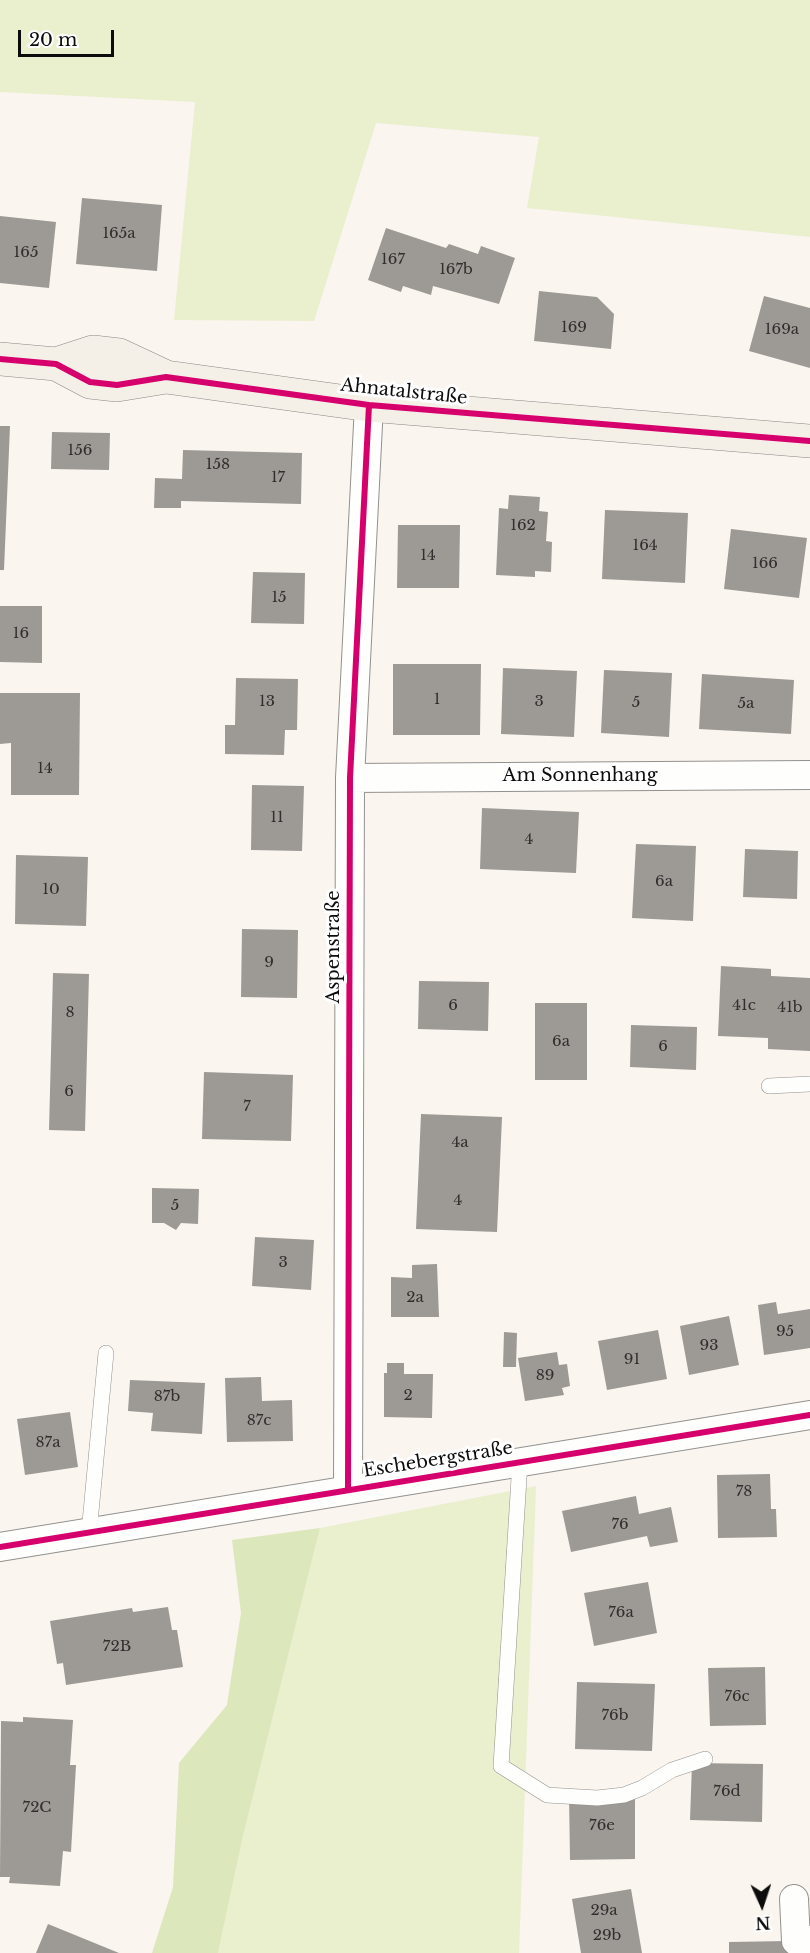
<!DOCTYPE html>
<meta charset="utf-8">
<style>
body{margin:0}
#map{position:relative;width:810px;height:1953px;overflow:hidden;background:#faf5ef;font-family:"Libre Baskerville",serif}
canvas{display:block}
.north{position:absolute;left:732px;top:1875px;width:60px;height:60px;-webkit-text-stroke:4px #fff;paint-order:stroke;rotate:177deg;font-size:16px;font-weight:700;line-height:24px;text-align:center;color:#0c0c0c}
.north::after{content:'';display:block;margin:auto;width:21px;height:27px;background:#0c0c0c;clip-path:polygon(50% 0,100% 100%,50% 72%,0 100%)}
.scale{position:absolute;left:18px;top:30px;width:96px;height:27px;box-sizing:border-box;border:3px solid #0c0c0c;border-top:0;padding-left:8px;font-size:18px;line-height:21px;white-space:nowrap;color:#0c0c0c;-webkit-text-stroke:4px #fff;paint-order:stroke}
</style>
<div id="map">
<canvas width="810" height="1953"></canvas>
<div class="north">N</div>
<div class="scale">20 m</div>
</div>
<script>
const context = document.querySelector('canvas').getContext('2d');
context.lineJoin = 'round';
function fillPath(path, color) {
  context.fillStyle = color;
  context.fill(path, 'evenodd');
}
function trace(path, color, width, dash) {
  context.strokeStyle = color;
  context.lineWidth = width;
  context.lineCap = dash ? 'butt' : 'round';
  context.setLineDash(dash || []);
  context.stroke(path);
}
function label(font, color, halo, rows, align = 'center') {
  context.font = font + ' "Libre Baskerville",serif';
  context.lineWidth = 6;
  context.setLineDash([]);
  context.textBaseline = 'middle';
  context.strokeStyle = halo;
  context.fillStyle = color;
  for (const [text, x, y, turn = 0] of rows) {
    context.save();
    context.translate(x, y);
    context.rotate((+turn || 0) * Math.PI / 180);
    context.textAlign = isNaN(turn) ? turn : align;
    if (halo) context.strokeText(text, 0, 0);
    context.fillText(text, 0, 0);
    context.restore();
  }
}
const green = new Path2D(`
 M0,0H810V237L527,208L539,137L376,123L314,321L174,320L195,102L0,92Z
 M536,1486L519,1953H218L243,1836L320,1528Z`);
const forest = new Path2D(`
 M320,1528L243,1836L218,1953H152L173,1887L179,1763L227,1705L241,1613L232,1540Z`);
const building = new Path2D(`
 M82,198L162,205L157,271L76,264Z
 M0,216L56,222L49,288L0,283Z
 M386,228L446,248L449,244L478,254L481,246L515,258L499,304L433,286L431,295L403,286L401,292L368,280Z
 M539,291L597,297L614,314L611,349L534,341Z
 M764,296L810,308V368L749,351Z
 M0,426H10L4,570H0Z
 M52,432L110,433L109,470L51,469Z
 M183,450L302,453L301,504L181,501V508H154L155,478L182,479Z
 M509,495L540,497L539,511L548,512L546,541L552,542L551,572L535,571V577L496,575L499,508L508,509Z
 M605,510L688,513L685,583L602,579Z
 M398,525H460L459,588H397Z
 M731,529L807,538L799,598L724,589Z
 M253,572L305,573L304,624L251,623Z
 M0,606H42V663L0,662Z
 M393,664H481L480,735H393Z
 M503,668L577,671L574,737L501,734Z
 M604,670L672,673L669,737L601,733Z
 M702,674L794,680L791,734L699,729Z
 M236,678L298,679L297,730H285L284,755L225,754V725H235Z
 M0,693H80L79,795H11V743L0,744Z
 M252,785L304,786L302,851L251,850Z
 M482,808L579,812L576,873L480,869Z
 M636,844L696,846L693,921L632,918Z
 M745,849L798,851L797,899L743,897Z
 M16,855L88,857L86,926L15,924Z
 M242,929L298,930L297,998L241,997Z
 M721,966L771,969V976L810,978V1051L768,1049V1038L718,1036Z
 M53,973L89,974L85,1131L49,1130Z
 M419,981L489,982L488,1031L418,1029Z
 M535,1003H587V1080H535Z
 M631,1025L697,1027L696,1070L630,1067Z
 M204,1072L293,1075L291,1141L202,1139Z
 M421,1114L502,1117L497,1232L416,1229Z
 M152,1188L199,1189L198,1224L181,1223L176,1230L164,1223H152Z
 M255,1237L314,1240L311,1290L252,1286Z
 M437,1264L439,1317H391V1277L412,1278V1265Z
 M776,1302L778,1314L810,1309V1348L764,1355L758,1305Z
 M729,1316L739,1365L689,1375L680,1326Z
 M658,1330L667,1379L607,1390L598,1341Z
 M504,1332L517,1333L516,1367H503Z
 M557,1352L559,1365L567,1364L570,1386L562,1388L564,1395L525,1401L518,1358Z
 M387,1363H404V1374H433L432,1418L384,1417V1373H387Z
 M261,1377L262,1401L292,1400L293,1441L227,1442L225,1378Z
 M130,1380L205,1383L202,1434L151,1431L153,1413L128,1411Z
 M70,1412L78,1467L25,1475L17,1419Z
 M770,1474L771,1509H776L777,1537L718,1538L717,1475Z
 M636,1496L639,1514L671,1507L678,1542L650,1547L647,1536L571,1552L562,1511Z
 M648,1582L657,1633L594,1646L584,1593Z
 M168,1607L172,1630H177L183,1667L66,1685L63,1663L57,1664L50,1621L132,1608L133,1612Z
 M765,1667L766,1725L710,1726L708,1668Z
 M577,1682L655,1684L652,1751L575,1749Z
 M23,1717L73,1720L70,1765H76L71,1852L63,1851L60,1886L9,1883L10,1877H0L1,1721L23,1722Z
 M692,1763L763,1764L762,1822L690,1820Z
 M635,1792V1859L570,1860L569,1793Z
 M631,1889L642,1953H581L572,1899Z
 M48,1924L119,1953H36Z
 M787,1941V1953H729V1942Z`);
const lane = new Path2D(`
 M769,1086L810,1084
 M520,1462L501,1766L547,1795L597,1798L624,1795L642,1788L672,1770L705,1759
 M89,1533L106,1353`);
const street = new Path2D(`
 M350,778L810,775
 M348,1490L350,778L369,405
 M0,1547L810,1415
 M794,1899L796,1941L810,1940`);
const secondary = new Path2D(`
 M0,359L56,364L90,382L117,385L166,377L369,405L810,441
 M56,364L93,352L119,355L166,377`);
const cycleway = new Path2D(`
 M0,359L56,364L90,382L117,385L166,377L369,405L810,441
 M348,1490L350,778L369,405
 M0,1547L810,1415`);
const numberNames = [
 ["165a",119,234],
 ["165",26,253],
 ["167",393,260],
 ["167b",456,270],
 ["169",574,328],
 ["169a",782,330],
 ["156",80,451],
 ["158",218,465],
 ["17",278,478],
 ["162",523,526],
 ["164",645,546],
 ["14",428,556],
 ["166",765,564],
 ["15",279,598],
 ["16",21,634],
 ["1",437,700],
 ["13",267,702],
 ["3",539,702],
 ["5",636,703],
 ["5a",746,704],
 ["14",45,769],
 ["11",277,818],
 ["4",529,840],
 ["6a",664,882],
 ["10",51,890],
 ["9",269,963],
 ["6",453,1006],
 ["41c",744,1006],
 ["41b",790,1008],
 ["8",70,1013],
 ["6a",561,1042],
 ["6",663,1047],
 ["6",69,1092],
 ["7",247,1107],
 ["4a",460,1143],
 ["4",458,1201],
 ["5",175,1206],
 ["3",283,1263],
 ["2a",415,1298],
 ["95",785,1332],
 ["93",709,1346],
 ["91",632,1360],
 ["89",545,1376],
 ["2",408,1396],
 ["87b",167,1397],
 ["87c",259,1421],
 ["87a",48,1443],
 ["78",744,1492],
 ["76",620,1525],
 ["76a",621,1613],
 ["72B",117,1647],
 ["76c",737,1697],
 ["76b",615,1716],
 ["76d",727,1792],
 ["72C",37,1808],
 ["76e",602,1826],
 ["29a",604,1911],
 ["29b",607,1936]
];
const streetNames = [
 ["Ahnatalstraße",404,392,6],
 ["Am Sonnenhang",580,776],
 ["Aspenstraße",334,947,-90],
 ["Eschebergstraße",438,1460,-9]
];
fillPath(green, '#eaefce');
fillPath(forest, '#dce7bc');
fillPath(building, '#9d9995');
trace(lane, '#93918e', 16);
trace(street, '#93918e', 30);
trace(secondary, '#8a8885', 34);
trace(lane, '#fefefd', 15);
trace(street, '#fefefd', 28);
trace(secondary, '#f4f0e8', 33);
trace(cycleway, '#d6006c', 6);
label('15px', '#302f2e', null, numberNames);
label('18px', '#0c0c0c', '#fff', streetNames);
</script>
